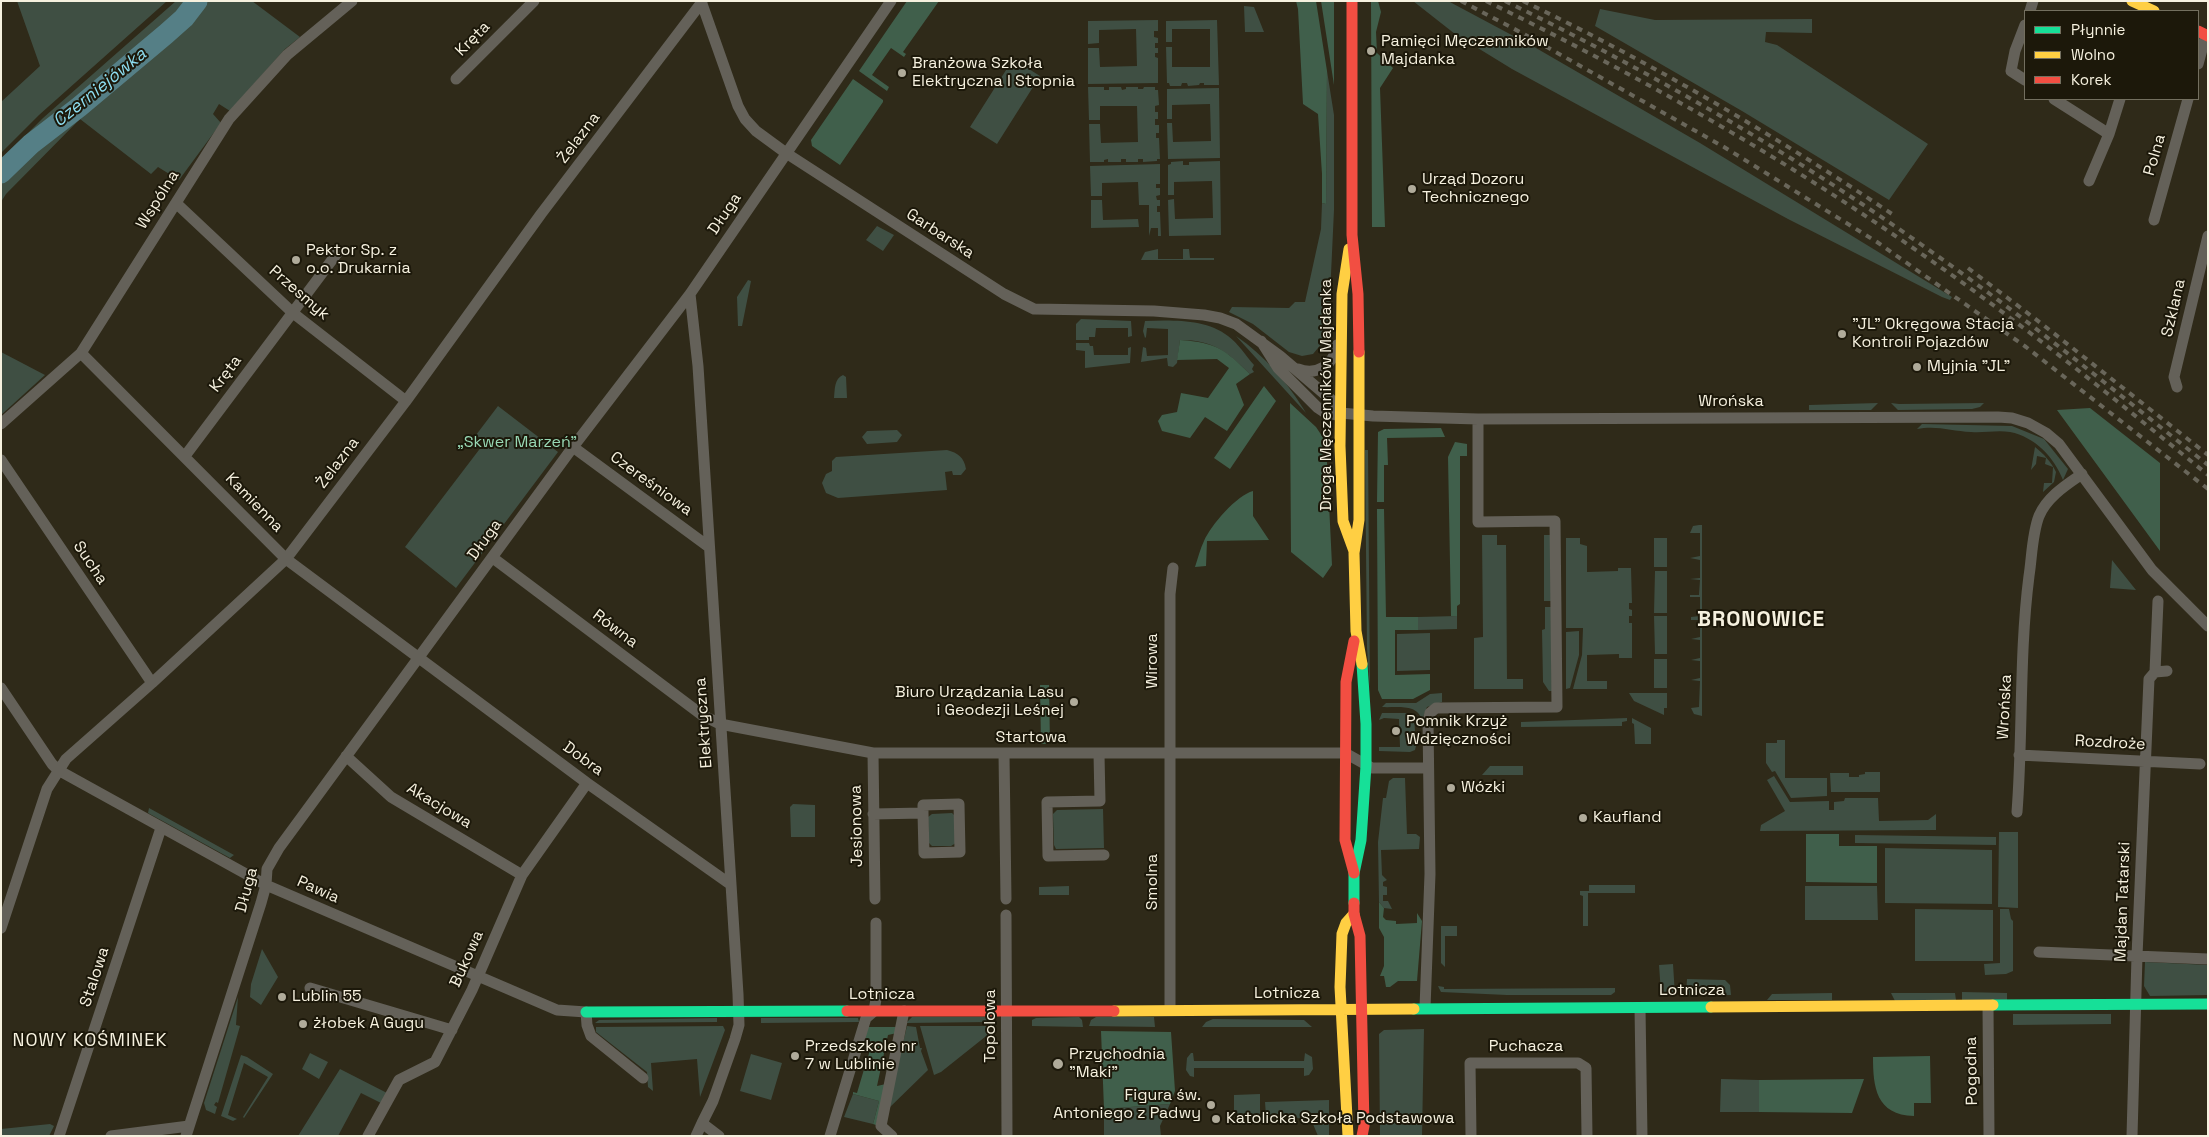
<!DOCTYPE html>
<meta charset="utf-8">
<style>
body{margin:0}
#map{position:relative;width:2209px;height:1137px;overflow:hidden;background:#2f2a19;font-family:"Space Grotesk",sans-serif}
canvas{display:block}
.frame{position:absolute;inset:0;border:2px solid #f6f1df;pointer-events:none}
.legend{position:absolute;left:2024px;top:10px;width:175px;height:90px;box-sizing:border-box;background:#1c180a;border:1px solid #736f5f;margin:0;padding:6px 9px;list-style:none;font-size:15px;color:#f6f1df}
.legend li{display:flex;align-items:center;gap:10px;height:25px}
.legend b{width:25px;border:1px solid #736f5f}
</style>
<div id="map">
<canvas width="2209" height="1137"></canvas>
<div class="frame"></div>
<ul class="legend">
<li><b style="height:6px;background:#16e098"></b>Płynnie</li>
<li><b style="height:6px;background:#ffcf43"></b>Wolno</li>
<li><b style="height:6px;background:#f24e42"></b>Korek</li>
</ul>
</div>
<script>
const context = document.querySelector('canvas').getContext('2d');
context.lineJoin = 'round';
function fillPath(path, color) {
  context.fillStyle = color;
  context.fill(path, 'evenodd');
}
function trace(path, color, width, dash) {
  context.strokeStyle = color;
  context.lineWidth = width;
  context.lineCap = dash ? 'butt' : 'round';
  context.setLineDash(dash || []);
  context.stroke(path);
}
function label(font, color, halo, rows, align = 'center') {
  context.font = font + ' "Space Grotesk",sans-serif';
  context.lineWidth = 4;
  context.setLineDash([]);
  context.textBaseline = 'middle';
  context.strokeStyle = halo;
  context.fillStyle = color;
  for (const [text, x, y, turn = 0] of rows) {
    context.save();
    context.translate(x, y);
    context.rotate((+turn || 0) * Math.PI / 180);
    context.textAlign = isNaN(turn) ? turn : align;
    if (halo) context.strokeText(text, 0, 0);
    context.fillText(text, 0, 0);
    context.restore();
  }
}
const green = new Path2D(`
 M17,1H167L39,115L1,153V102L40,66Z
 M176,1H252L300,37L285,49L230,111L219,104L213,114L221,123L179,180L158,167L151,174L80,119L6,194L1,202V160L43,118Z
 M1413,1H1448L1536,48L1700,143L1952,297L1950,300L1942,297L1788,219L1512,69L1455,34Z
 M1244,6L1254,7L1264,32H1245Z
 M1600,9L1655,20L1812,19V33L1766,32L1765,42L1777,45L1928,144L1889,200L1742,111L1595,26Z
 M1158,20V31H1154V37L1158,38V43H1155V48H1158V53H1155V57L1158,58V83L1088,84V48H1099L1100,67L1137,66L1136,29L1099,30V43L1088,44V21Z
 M1217,20L1219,85H1204V83H1200L1199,85L1188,86L1187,83H1182L1181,86H1170L1169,83H1167L1166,47H1172V67H1210V29H1172V42H1166V21Z
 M1013,59L1040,76L997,144L970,127Z
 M1327,71L1334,115V210L1329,317L1323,342L1313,354L1302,356L1289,352L1253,324L1229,312L1232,307L1289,308L1295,302H1305L1321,229L1322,203L1326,204Z
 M1088,87H1104V90H1109V87H1121L1122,90L1126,89V87H1138V89H1143L1144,87H1155V90H1158L1159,105L1155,106V112H1158V119H1155V125H1159V133H1156V138H1159L1160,159H1157V161L1143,162V159H1138V162H1126V159H1121V162H1108V159L1104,160V162H1090L1089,124H1100L1101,143L1138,142L1137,106H1100V120H1089Z
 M1219,88L1220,158L1168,159L1167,123H1172L1173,142L1211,141L1210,104L1172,105V119H1167V89Z
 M1183,161V165H1189V162L1220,161L1221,235L1169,236L1168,200L1174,199L1175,219L1213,218L1212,181L1174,182V195H1168V165L1171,164V162Z
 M1160,164V184H1156V188H1160V195L1156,196L1157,200H1160V206H1157V212H1160L1161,236H1158V228H1151L1149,236V205H1139L1138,182L1102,183V196H1091L1090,166Z
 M1091,200H1102L1103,220L1138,219L1139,227L1091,228Z
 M877,226L894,235L883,251L866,240Z
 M1158,249V259H1183V249H1189L1190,258H1214V260H1141L1145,252Z
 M748,280L751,281L742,326H738L737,297Z
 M1081,319L1131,321L1132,336L1128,337V328H1096L1095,337H1089V340H1076V324Z
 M1145,321C1172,320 1206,319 1228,336C1238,343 1246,356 1254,365L1252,369L1254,372L1250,374C1227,352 1214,340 1180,340L1177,363L1173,367L1168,366L1167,358L1141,362L1143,347L1146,348L1147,356L1168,355V329L1147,328L1146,337L1145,338L1143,331Z
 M1236,336C1264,355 1289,384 1306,413Z
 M1076,343H1089L1090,346H1093L1094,355H1128V348L1131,347L1130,363L1085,368V351L1076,350Z
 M1,352L45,375L1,415Z
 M843,375L846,377L847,398H834C835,389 834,379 843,375Z
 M1878,403L1871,410H1809V405Z
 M1891,403L1899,404L1984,403L1980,407L1972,409L1898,410Z
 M498,406L558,452L456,588L405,547L485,442L476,435Z
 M1922,424L2012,426L2044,439L2068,469L2063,480C2054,457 2035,437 2010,432C1997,430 1984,433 1971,432C1952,431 1936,425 1917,429Z
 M897,430L902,435L897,442L867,444L862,437L867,431Z
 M2035,447C2044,454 2051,462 2056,472L2054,482L2043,492L2044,483H2052L2053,467L2045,464L2046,458L2037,456L2036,464L2031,470Z
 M947,450C958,453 964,457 966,469L961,475H953L952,471L945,472L947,490L838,498L826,493L822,483L826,474L832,471V461L836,457Z
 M1365,450H1368L1370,690L1367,648Z
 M1699,525H1702V716L1694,714L1691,708L1699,707L1700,681L1691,680L1700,678V661L1691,660L1700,658V640L1691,639L1700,637V620H1691V617L1700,616V597H1690V595H1699L1700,580L1690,579L1700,578V560L1690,558L1700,556V533H1690L1693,526Z
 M1482,535H1497V545H1506L1507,679H1523V689H1474V638L1483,637Z
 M1544,535H1551V601H1544Z
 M1566,538H1580V544L1587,546V572L1618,571V568H1631L1632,603H1629V609L1632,610V616H1629V623H1632V658H1619V654L1587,655V681H1607V689H1573L1582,655L1583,628H1566Z
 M1654,538H1667V567H1654Z
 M2112,560L2136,590L2110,588Z
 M1655,571H1667V613H1654Z
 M1545,607H1551L1552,691H1549L1543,682L1542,630L1545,629Z
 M1457,616V629L1418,630V617Z
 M1654,616H1667V654H1655Z
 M1579,631V655L1570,688L1566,689V632Z
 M1430,633V670L1397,671V634Z
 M1654,659H1667V688H1654Z
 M1442,693V702L1427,707L1422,720C1417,703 1396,708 1382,707L1386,703H1416L1430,694Z
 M1629,693H1667V708H1664V715L1634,701Z
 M1382,713H1410L1414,716L1416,746L1415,750L1410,752L1379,751V747H1400L1399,719L1384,718L1379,720Z
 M1627,718V721L1622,722V726L1521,727V722Z
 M1632,718L1651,728V744H1635L1634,724L1632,723Z
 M1777,740H1785V778H1827V796L1791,798L1775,771L1772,772L1766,763V743H1777Z
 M1490,766H1523V775H1482Z
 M1865,772H1880V792H1831L1830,773H1849V777H1859V775L1865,774Z
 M1774,776L1790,802L1829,801V810H1834V802L1844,801L1845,798H1878L1879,821L1928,820L1936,814V830L1760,831L1761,825L1785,811L1767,780Z
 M1393,778H1405L1407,834H1416L1420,837L1419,849L1381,850L1382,875L1387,880L1383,882V886L1387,887V895H1383V901H1388L1392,909L1384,908L1379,902L1378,842L1383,798H1386L1389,781Z
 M793,804L815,805V837H791L790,807Z
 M149,808L234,855L230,858L148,813Z
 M1103,809L1104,848L1056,849L1054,845L1053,814L1057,810Z
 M952,813L955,816L956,843L951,846H932L929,843L928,817L932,814Z
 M1999,832H2018V908L1998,907Z
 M1855,835L1996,837V845L1855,843Z
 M1885,848L1992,850V904L1885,903Z
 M1589,885H1635V893H1588V926H1583V896L1580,895V891H1589Z
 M1069,886V895H1039V887Z
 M1805,886H1877L1878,920H1805Z
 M1915,909L1993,910V961H1915Z
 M2000,909H2009L2011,919L2013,921V971L2006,974L1985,975L1984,964L2000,963Z
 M1441,926H1457V936H1445V967L1441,963Z
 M262,949L278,977L261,1005L250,997L251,984Z
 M2145,962L2208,965V995L2150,996L2144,986Z
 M1673,964L1675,995L1661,993L1659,965Z
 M1687,979L1725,980L1730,985L1731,995H1686Z
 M1438,986L1444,987V989L1615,988V992L1611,995H1507L1441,992Z
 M1962,992L2007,993V1000L1962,1001Z
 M1832,993V1000H1767L1772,994Z
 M1891,993H1955L1956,1000L1895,1001Z
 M238,997L236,1025L240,1026L218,1103L216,1102L214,1105L217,1107L215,1114L206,1110L204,1103Z
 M2013,1014H2111V1024L2013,1025Z
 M912,1017H989V1022L906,1023Z
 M1079,1017L1082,1020L1083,1027L1032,1026V1020L1036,1018Z
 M1096,1017H1154L1155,1027L1089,1026L1091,1020Z
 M717,1018V1022L595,1023L599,1020Z
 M761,1018H858L859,1022L761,1023Z
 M1213,1019L1304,1020L1312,1027H1202L1206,1022Z
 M723,1026L725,1030L700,1097L697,1059L651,1063L653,1091L648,1087L647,1072L596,1032V1027Z
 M907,1026L916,1027L920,1048H922L921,1051L928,1070L887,1110Z
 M920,1026H990V1033L941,1072L934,1075Z
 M1424,1029L1422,1136H1380L1379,1034L1384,1030Z
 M310,1053L328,1062L319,1079L302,1069Z
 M1191,1053H1193L1194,1061H1304L1305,1053L1312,1057L1313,1069L1309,1075L1304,1076V1068H1194V1077L1190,1076L1186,1070L1187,1058Z
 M751,1054L782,1063L771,1100L740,1091Z
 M241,1055L247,1057L273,1074L244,1118L243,1117L268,1077L244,1063L228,1115L237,1119L233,1121L221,1116Z
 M340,1069L387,1093L381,1103L361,1093L338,1136H298Z
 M1721,1079L1759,1080V1112H1720Z
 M853,1094L879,1101L873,1124L844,1117Z
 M1260,1094V1117L1248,1118L1234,1112V1095Z
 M1329,1100V1136H1318L1313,1124L1293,1116H1266L1265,1102Z
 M1170,1104L1160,1126L1161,1136H1104V1109Z
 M50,1124L54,1126L49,1136H1V1129Z`);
const forest = new Path2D(`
 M907,1H939L903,52L906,54L904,57L891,48L872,75L889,87L887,91L859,71Z
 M1296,1H1316L1327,71L1326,204L1322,203V174L1318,114L1303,104L1298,9Z
 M1321,1H1334V85Z
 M1371,1H1378L1381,12L1376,32L1377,53L1393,68L1380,88L1385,227H1372Z
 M853,79L883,100V102L840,165L812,146L811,140Z
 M1180,340C1218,343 1224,349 1250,374L1236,384L1244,405L1227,431L1205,417L1190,438L1162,431L1158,421L1162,415L1177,412L1181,393L1208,398L1229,368L1217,359L1177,360Z
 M1264,386L1276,401L1230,469L1214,458Z
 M1290,403L1316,427L1326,442L1332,565L1323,578L1291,552Z
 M2090,408L2160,463V551L2057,410Z
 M1441,428L1445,437L1387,438L1388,465H1384V502H1377L1378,432L1384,429Z
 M1455,442L1467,444V456H1460V604L1457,606V616H1451L1448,457Z
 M1253,491V516L1269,540L1207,541L1206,566L1195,567C1198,558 1200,549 1204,541C1211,525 1237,495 1253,491Z
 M1377,509H1384L1386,617H1418V630H1395V675L1430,674V690L1413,699H1382L1378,690Z
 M1040,685H1049L1050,744H1041Z
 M1806,834H1839V846H1877V883L1806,882Z
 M1379,902L1384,908L1383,917L1386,920L1396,921V924L1417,923V913L1422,921L1417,981H1398L1390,987H1386L1384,976H1380L1384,966V937L1379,928Z
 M867,1027H898L897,1033L888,1035L877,1086L886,1084L876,1125L873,1124L879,1101L853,1094V1092L857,1093L865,1066L857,1063L858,1059L867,1061L872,1042L864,1039Z
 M1101,1031L1171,1032L1175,1091L1170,1104L1104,1109Z
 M1930,1056L1931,1103H1914V1116C1876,1115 1873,1087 1873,1057Z
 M1864,1079L1852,1113L1759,1112V1080Z`);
const river = new Path2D(`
 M1,173L31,144L79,107L166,34L184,18L197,1`);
const street = new Path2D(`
 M701,1L738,106L745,119L756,131L786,153L1004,294L1034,309L1154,311L1204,315L1220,318L1236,324L1280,356L1335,403L1340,412
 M2030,11L2033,1
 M2025,25L2015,51L2011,71L2025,80
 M2198,64L2206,35
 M456,79L534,1
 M2054,99L2109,134L2089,181
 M2109,134L2120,99
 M176,203L293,313L406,401
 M2154,220L2188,99
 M690,294L698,366L738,994L739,1025L735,1039L713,1101L702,1123L719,1136
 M1261,341L1278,368L1318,408L1324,412L1336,415L1341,413L1373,416L1478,419L1998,417L2012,418L2028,423L2046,433L2059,444L2152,570L2208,626
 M81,353L286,559L587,783L730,884
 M1298,369C1317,376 1334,365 1337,345
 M2177,387L2174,377L2208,236
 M1,424L81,353L229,119L287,55L352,1
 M573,447L709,547
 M185,456L338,252
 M1,460L152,683
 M493,558L702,715L720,724L873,753H1345L1372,768H1428
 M2155,672L2158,601
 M1,688L52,764L58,770L266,885L557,1010L586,1012L587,1025L591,1036L643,1078
 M873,753L875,899
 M1004,754L1006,899
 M1099,754L1100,801L1047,802L1048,856L1104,855
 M2019,755L2200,764
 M346,756L391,797L522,875
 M2017,812C2023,734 2019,654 2029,576C2032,557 2032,534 2039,516C2047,497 2066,485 2082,474
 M873,814L923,813L924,853L960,852L959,804L923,805V813
 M1006,915L1007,1136
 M1,928L47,789L66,759L152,683L286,559L406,401L541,214L702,2
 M2039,952L2208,959
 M310,988L452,1030
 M1988,1006L1989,1136
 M1425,1008L1430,874L1428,722L1430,713L1436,708L1557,707L1555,521L1478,522V419
 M1640,1008L1642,1136
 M1170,1009V594L1173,568
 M59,1136L161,828
 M111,1136L189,1126
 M186,1136L261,903L266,885L267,869L279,848L573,447L690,294L891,1
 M368,1136L399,1080L435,1062L472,990L522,875L587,783
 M696,1136L702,1123
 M830,1136L866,1018L874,1011L876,999V923
 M892,1136L881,1126L904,1011
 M1471,1136L1470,1063H1578L1586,1068L1587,1136
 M2132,1136L2137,956L2149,679L2155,672L2167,671`);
const fast = new Path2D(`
 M1354,903V873L1361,840L1366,766V724L1362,664
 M1993,1005L2208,1004
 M1414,1009L1711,1007
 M586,1012L847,1011`);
const slow = new Path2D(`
 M2132,1L2154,11
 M1349,249L1342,294L1340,446L1343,521L1354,551
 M1359,352V520L1354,553L1356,631L1362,664
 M1711,1007L1993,1005
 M1114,1011L1414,1009
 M1348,1136L1340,987L1342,934L1346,923L1354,914`);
const jam = new Path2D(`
 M1352,1V235L1358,294L1359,352
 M2198,31L2208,36
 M1354,641L1346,682L1345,840L1354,873
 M1354,903V914L1360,936L1364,1126L1362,1136
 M847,1011H1114`);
const rail = new Path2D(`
 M1461,1L1522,33L1724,147L1877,242L2026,347L2208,489
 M1486,1C1638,75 1787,160 1926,257C2023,324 2116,400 2208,475
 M1505,1C1653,73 1795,155 1929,250C2025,317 2116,392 2208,465
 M1523,1C1652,63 1776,136 1895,216
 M1968,268L2042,324L2208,455`);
const markers = [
 [1371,51,5,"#b0ab9a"],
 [902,73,5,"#b0ab9a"],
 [1412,189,5,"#b0ab9a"],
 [296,260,5,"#b0ab9a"],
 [1842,334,5,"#b0ab9a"],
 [1917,367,5,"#b0ab9a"],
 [1074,702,5,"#b0ab9a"],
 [1396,731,5,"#b0ab9a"],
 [1451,788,5,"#b0ab9a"],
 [1583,818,5,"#b0ab9a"],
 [282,997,5,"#b0ab9a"],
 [303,1024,5,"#b0ab9a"],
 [795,1056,5,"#b0ab9a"],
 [1058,1064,6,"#b0ab9a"],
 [1211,1105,5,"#b0ab9a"],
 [1216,1119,5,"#b0ab9a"]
];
const streetNames = [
 ["Kręta",473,39,-45],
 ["Żelazna",579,138,-53],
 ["Polna",2155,155,-74],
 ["Wspólna",158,200,-58],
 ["Długa",725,214,-56],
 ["Garbarska",940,234,33],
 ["Przesmyk",299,293,41],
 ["Szklana",2174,308,-77],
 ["Kręta",226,374,-53],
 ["Droga Męczenników Majdanka",1327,395,-90],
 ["Wrońska",1731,402],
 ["Żelazna",338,463,-53],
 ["Czereśniowa",651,484,36],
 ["Kamienna",254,503,46],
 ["Długa",485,540,-54],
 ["Sucha",90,563,56],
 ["Równa",615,629,37],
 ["Wirowa",1153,661,-90],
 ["Wrońska",2005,707,-87],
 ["Elektryczna",704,723,-94],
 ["Startowa",1031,738],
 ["Rozdroże",2110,743,3],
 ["Dobra",583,759,36],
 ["Akacjowa",439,806,31],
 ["Jesionowa",857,826,-91],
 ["Smolna",1153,882,-90],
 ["Długa",247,890,-75],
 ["Pawia",318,890,24],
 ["Majdan Tatarski",2123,902,-88],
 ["Bukowa",467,959,-66],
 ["Stalowa",95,977,-72],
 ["Lotnicza",1692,991],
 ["Lotnicza",1287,994],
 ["Lotnicza",882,995],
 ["Topolowa",991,1026,-90],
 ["Puchacza",1526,1047],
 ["Pogodna",1972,1071,-91]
];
const poiNames = [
 ["Pamięci Męczenników",1381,42],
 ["Majdanka",1381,60],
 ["Branżowa Szkoła",912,64],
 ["Elektryczna I Stopnia",912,82],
 ["Urząd Dozoru",1422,180],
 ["Technicznego",1422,198],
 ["Pektor Sp. z",306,251],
 ["o.o. Drukarnia",306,269],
 ["\"JL\" Okręgowa Stacja",1852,325],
 ["Kontroli Pojazdów",1852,343],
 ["Myjnia \"JL\"",1927,367],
 ["Biuro Urządzania Lasu",1064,693,"right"],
 ["i Geodezji Leśnej",1064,711,"right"],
 ["Pomnik Krzyż",1406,722],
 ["Wdzięczności",1406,740],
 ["Wózki",1461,788],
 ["Kaufland",1593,818],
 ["Lublin 55",292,997],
 ["żłobek A Gugu",313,1024],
 ["Przedszkole nr",805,1047],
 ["7 w Lublinie",805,1065],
 ["Przychodnia",1069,1055],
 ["\"Maki\"",1069,1073],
 ["Figura św.",1201,1096,"right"],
 ["Antoniego z Padwy",1201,1114,"right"],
 ["Katolicka Szkoła Podstawowa",1226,1119]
];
const parkNames = [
 ["„Skwer Marzeń”",517,443]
];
const waterNames = [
 ["Czerniejówka",100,88,-39]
];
const neighbourhoodNames = [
 ["NOWY KOŚMINEK",90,1041]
];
const districtNames = [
 ["BRONOWICE",1761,620]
];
fillPath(green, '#3f4f43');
fillPath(forest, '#405f4b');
trace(river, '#557f86', 21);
trace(street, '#646159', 11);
trace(fast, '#16e098', 11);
trace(slow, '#ffcf43', 11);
trace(jam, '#f24e42', 11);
trace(rail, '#69665a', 4, [6, 6]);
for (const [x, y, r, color] of markers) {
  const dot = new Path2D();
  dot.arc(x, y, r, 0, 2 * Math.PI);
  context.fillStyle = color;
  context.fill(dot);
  trace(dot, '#1c180a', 2);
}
label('16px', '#f6f1df', '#1c180a', streetNames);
label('16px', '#f6f1df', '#1c180a', poiNames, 'left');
label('16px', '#98d8b4', '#1c180a', parkNames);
label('italic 18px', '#8dddf0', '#1c180a', waterNames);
context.letterSpacing = '1px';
label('18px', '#f6f1df', '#1c180a', neighbourhoodNames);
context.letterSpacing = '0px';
context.letterSpacing = '1px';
label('bold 21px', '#f6f1df', '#1c180a', districtNames);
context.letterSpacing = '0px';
</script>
